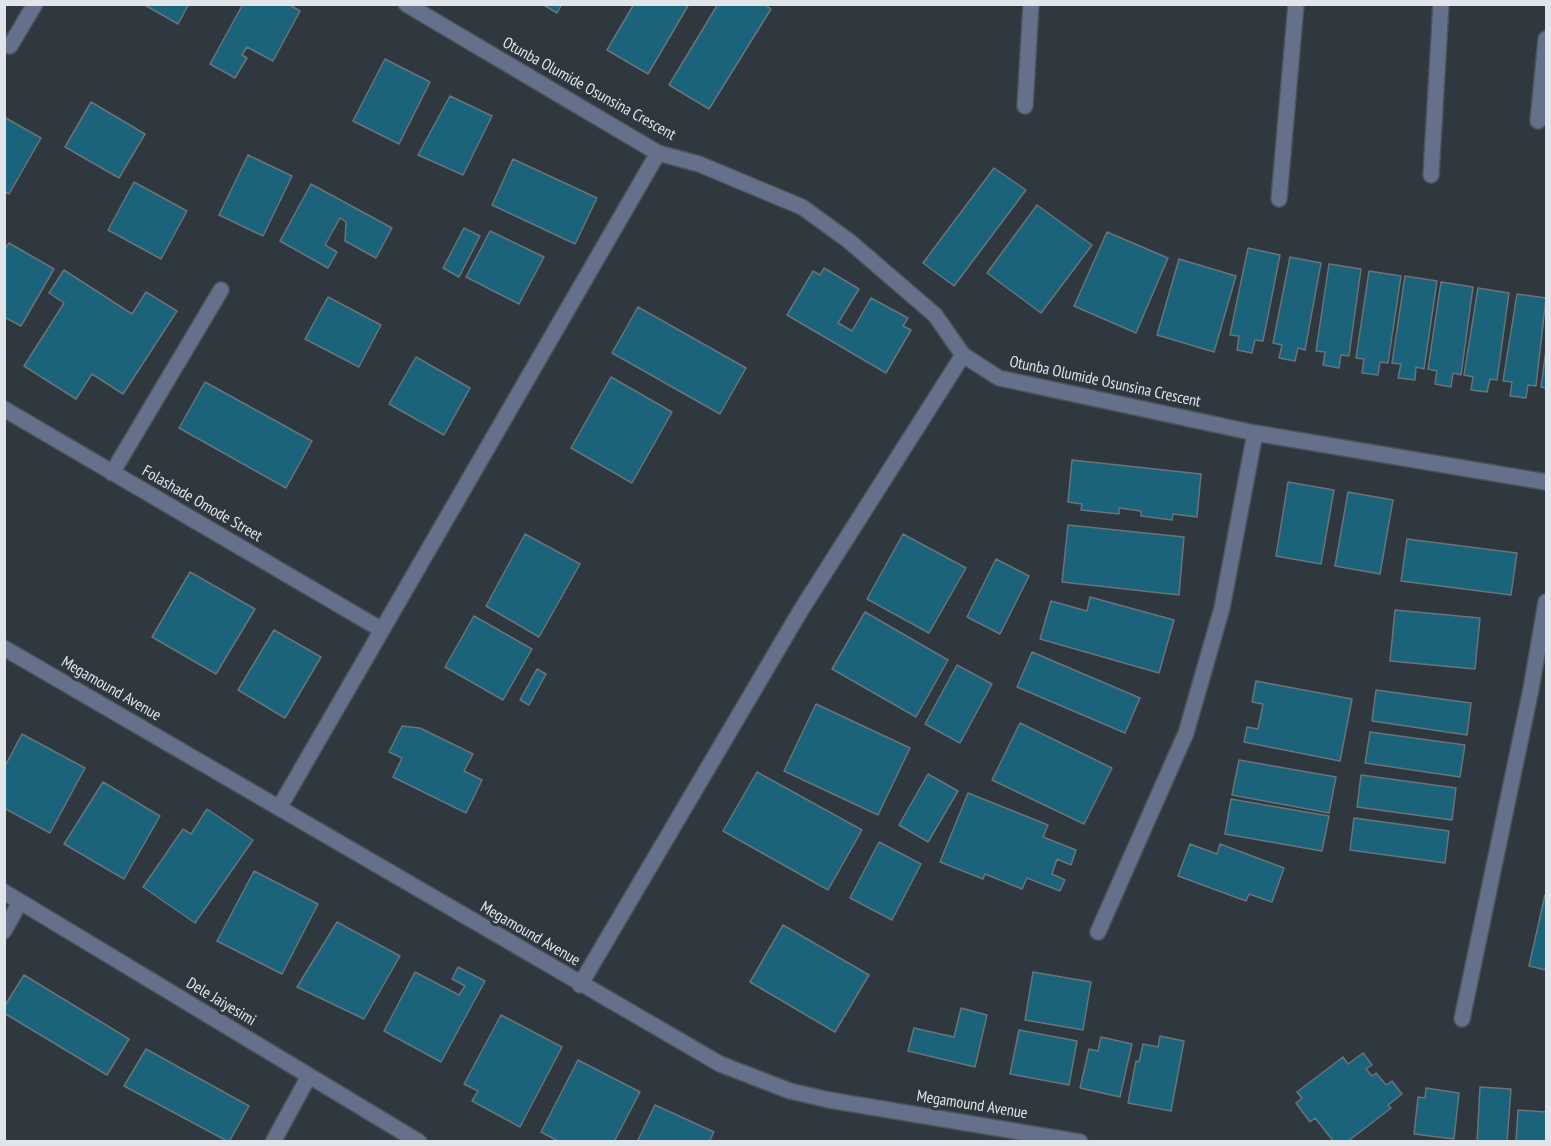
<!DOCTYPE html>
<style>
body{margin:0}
#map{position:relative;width:1551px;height:1146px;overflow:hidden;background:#2f373f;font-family:"PT Sans Narrow",sans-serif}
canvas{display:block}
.frame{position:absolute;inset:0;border:6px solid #e0e5ea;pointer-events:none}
</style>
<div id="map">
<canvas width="1551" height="1146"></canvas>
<div class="frame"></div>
</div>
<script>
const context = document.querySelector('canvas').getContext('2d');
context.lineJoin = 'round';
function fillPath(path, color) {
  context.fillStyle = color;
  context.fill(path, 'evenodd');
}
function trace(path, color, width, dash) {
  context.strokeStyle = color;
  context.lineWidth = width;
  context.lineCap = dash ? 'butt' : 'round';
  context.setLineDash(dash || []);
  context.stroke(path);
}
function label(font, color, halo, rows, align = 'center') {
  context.font = font + ' "PT Sans Narrow",sans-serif';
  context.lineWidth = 6;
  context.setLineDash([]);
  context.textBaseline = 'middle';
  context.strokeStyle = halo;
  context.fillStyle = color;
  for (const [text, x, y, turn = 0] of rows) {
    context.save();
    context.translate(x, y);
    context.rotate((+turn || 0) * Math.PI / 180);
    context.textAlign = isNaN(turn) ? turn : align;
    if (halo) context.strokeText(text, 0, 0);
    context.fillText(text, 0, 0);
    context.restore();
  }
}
const building = new Path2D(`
 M143,4H189L178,24Z
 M243,4H288L300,11L273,61L247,47L242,55L247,58L235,78L210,64Z
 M542,4H562L557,13Z
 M634,4H689L648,74L607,50Z
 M718,4H764L771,9L709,109L669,85Z
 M385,59L430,82L399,144L353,121Z
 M450,96L492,116L463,175L418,155Z
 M91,102L145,134L119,178L65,147Z
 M4,117L41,138L9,194L4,192Z
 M248,155L292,176L263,236L219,215Z
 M513,159L597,198L575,244L492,205Z
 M994,168L1026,190L954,286L923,263Z
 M134,182L187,211L161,259L108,230Z
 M311,184L392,228L376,258L345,241L346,222L340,218L325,245L337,252L328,268L280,241Z
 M1037,205L1092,245L1041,313L987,273Z
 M464,228L480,236L459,277L443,268Z
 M490,231L544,257L519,304L466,277Z
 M1107,232L1168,258L1136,333L1074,306Z
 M9,243L54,269L21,326L4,317V250Z
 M1248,248L1280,255L1263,341L1255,340L1252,353L1237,350L1239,336L1230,335Z
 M1290,257L1321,263L1305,350L1298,348L1295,361L1279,358L1282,345L1273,343Z
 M1179,259L1236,276L1214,352L1157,335Z
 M1329,264L1361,269L1349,356L1341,355L1339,368L1323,365L1325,352L1316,351Z
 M824,268L859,289L838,323L852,331L871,298L908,318L903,326L911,330L886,373L787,315L813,271L820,275Z
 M64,270L132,314L146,292L177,311L123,394L92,374L76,399L24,366L64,303L49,293Z
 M1369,271L1401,276L1388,363L1380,362L1378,375L1362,373L1364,359L1356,358Z
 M1405,276L1437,281L1424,369L1416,367L1415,380L1398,378L1401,364L1392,363Z
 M1441,282L1473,287L1461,375L1453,373L1451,387L1435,384L1437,371L1428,369Z
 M1478,288L1509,293L1497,380L1490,379L1487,392L1471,390L1473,377L1464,375Z
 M1517,294L1546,298L1536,386L1528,385L1526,398L1510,396L1512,382L1503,381Z
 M328,297L381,325L359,367L305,339Z
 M638,307L746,368L720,414L612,353Z
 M1546,350V388L1541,387Z
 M416,357L470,388L444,435L389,404Z
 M611,377L672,412L632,483L571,448Z
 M205,382L312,441L286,488L179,428Z
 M1072,460L1201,474L1197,517L1173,514L1172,520L1141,516V511L1119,508V514L1081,510L1082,504L1068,502Z
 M1288,482L1334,490L1321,564L1276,556Z
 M1348,492L1393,500L1380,574L1335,566Z
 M1068,525L1184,537L1179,595L1062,582Z
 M525,534L580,564L539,637L486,606Z
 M903,534L966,568L929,633L867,599Z
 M1407,539L1517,553L1511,595L1401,581Z
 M996,559L1029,576L1000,634L967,617Z
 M190,572L255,609L216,674L152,637Z
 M1090,597L1174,620L1159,673L1040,639L1051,601L1087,611Z
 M1395,610L1480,618L1475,669L1390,661Z
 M865,612L948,660L916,717L832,669Z
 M474,616L532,649L503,700L445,667Z
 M274,630L321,657L285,718L238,690Z
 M1032,652L1140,698L1125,733L1017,687Z
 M957,665L992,684L960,743L925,724Z
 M537,669L546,674L529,705L520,700Z
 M1256,681L1352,699L1340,761L1244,742L1247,727L1258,729L1263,704L1252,702Z
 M1376,690L1471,703L1467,735L1372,721Z
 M816,704L910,748L878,815L784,771Z
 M1020,723L1112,768L1084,824L992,780Z
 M402,726L420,728L473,754L464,771L482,780L466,813L393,777L402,758L389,752Z
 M1370,732L1465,745L1460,777L1365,763Z
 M22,734L85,768L50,833L4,808V768Z
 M1239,760L1336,777L1329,813L1232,795Z
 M757,772L862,830L828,890L723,831Z
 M928,774L958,791L928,842L899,825Z
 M1361,775L1456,788L1452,820L1357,807Z
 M103,782L160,816L124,879L64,844Z
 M968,793L1048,825L1043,837L1076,850L1071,865L1057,859L1052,874L1065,880L1060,891L1027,878L1022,889L985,874L983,879L940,862Z
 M1231,799L1329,816L1322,851L1225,834Z
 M207,809L253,840L195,923L143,887L183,829L191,834Z
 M1354,818L1449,831L1445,863L1350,850Z
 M879,842L921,864L892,920L850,898Z
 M1190,844L1217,854L1220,844L1284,868L1272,902L1249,894L1246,901L1178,876Z
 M254,871L318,904L282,974L217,941Z
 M1545,895H1546V970L1529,966Z
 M337,922L400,956L364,1019L297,987Z
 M783,925L869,975L835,1032L750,982Z
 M458,967L485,981L441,1062L384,1031L415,972L459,995L465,986L452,979Z
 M1033,972L1091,982L1083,1030L1025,1020Z
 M24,975L129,1039L107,1075L4,1013V1007Z
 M961,1008L987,1015L975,1067L908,1051L914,1028L954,1037Z
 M501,1015L562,1047L520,1127L472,1101L478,1091L464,1084Z
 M1019,1030L1077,1041L1069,1085L1010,1074Z
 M1160,1036L1184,1041L1171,1111L1128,1103L1136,1061L1139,1062L1143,1044L1158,1047Z
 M1101,1037L1132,1044L1120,1097L1080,1088L1089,1049L1098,1051Z
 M146,1049L249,1106L229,1142L124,1086Z
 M1363,1053L1372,1065L1366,1069L1372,1076L1376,1073L1386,1085L1392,1081L1402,1094L1388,1105L1391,1108L1347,1142H1334L1315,1118L1310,1122L1296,1103L1302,1098L1297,1092L1343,1057L1348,1064Z
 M578,1060L640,1092L614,1142H560L541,1132Z
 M1480,1087L1511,1089L1507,1142H1477Z
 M1426,1088L1459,1093L1454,1139L1414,1134L1418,1097L1425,1098Z
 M655,1105L714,1132L709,1142H637Z
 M1518,1110L1546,1112V1142H1516Z`);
const minor = new Path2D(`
 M406,4L658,153L699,164L802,207L849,241L935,315L963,355L999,378L1255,433L1546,482
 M10,46L35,4
 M1025,106L1031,4
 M1538,121L1546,39
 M1431,175L1441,4
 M1279,199L1296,4
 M4,409L382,630
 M112,473L221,290
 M4,648L720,1064L790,1091L829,1100L1080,1142
 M279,808L658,153
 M4,892L419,1142
 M4,931L20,902
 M1098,932L1186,733L1222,608L1255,433
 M580,985L801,610L963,355
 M1462,1019L1531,689L1546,602
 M273,1142L309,1076`);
const streetNames = [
 ["Otunba Olumide Osunsina Crescent",589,89,29],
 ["Otunba Olumide Osunsina Crescent",1105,382,12],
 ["Folashade Omode Street",202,504,30],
 ["Megamound Avenue",111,689,30],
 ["Megamound Avenue",530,934,30],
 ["Dele Jaiyesimi",221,1002,31],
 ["Megamound Avenue",972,1105,9]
];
fillPath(building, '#1b637b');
trace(building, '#68747a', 1.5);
trace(minor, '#4b535a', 18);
trace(minor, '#65718b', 15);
label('16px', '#e0e5ea', '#2f373f', streetNames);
</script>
